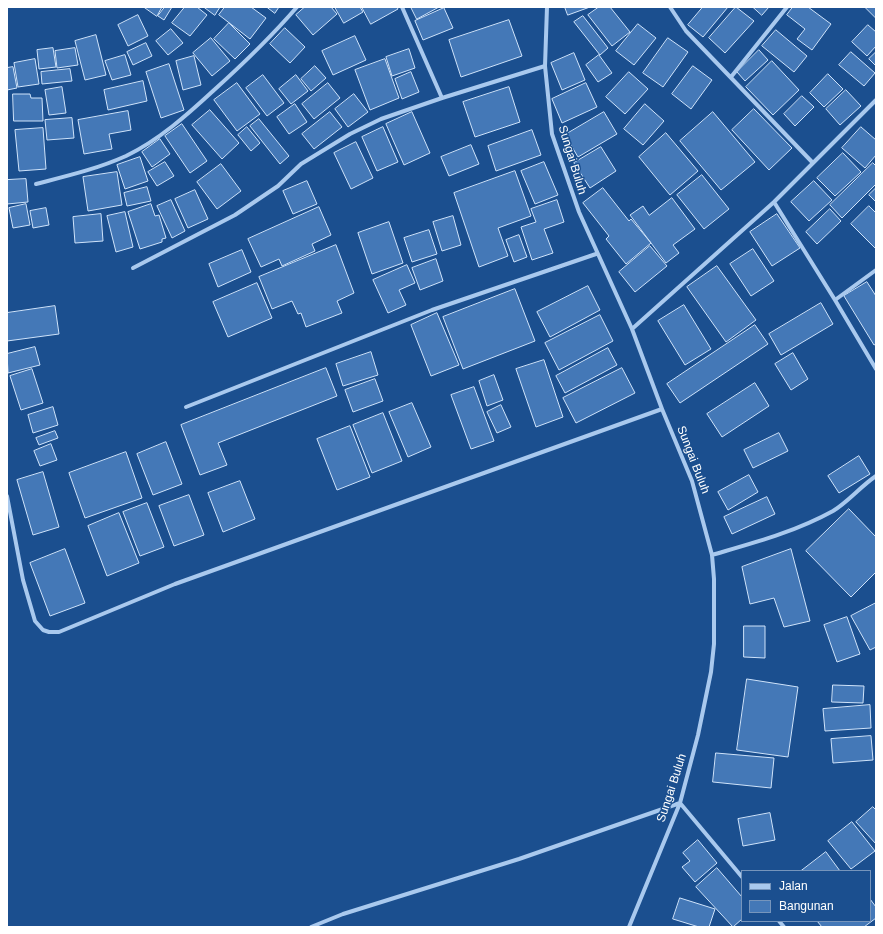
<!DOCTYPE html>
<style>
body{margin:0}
#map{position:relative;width:883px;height:934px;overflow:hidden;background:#1b4f8f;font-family:Arial,sans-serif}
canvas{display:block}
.frame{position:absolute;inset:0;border:8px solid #fff;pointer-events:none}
.legend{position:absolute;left:741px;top:870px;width:130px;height:52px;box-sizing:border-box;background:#1b4f8f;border:1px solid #7695bc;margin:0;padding:5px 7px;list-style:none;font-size:12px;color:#fff}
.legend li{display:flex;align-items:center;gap:8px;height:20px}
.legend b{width:20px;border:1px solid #7695bc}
</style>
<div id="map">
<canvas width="883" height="934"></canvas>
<div class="frame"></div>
<ul class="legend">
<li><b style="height:5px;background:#a9c9ee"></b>Jalan</li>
<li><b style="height:11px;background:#4478b7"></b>Bangunan</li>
</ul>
</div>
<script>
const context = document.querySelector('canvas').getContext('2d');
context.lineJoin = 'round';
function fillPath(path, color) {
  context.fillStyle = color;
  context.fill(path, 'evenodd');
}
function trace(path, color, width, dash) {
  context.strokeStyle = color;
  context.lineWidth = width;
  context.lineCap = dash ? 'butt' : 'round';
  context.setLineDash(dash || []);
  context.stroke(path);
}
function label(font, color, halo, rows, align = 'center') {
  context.font = font + ' Arial,sans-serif';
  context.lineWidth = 3;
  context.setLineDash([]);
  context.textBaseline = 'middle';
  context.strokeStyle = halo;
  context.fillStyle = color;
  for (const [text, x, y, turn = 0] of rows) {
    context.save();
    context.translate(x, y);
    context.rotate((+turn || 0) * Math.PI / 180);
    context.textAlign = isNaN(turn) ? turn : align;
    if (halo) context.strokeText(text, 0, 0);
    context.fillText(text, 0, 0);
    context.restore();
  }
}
const building = new Path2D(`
 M144,7H162L157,16Z
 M165,7H172L164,20L158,16Z
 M185,7H197L207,15L190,36L172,23Z
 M204,7H220L215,15Z
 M225,7H251L266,18L250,39L219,15Z
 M267,7H279L275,13Z
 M305,7H331L337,14L313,35L296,15Z
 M335,7H360L363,12L344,23Z
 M362,7H397L398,9L371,24Z
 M411,7H439L417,19Z
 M565,7H590L568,15Z
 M599,7H610L630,32L612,46L588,15Z
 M703,7H728L703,37L688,25Z
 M736,7L754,21L725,53L709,38Z
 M753,7H769L762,15Z
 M793,7H808L831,24L812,50L797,39L805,29L787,15Z
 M865,7H876V18Z
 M444,8L453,28L423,40L415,21Z
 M138,15L148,36L128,46L118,25Z
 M583,16L608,48L600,55L574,22Z
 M509,20L522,56L461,77L449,40Z
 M229,23L250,44L235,59L214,39Z
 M638,24L656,38L634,65L616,51Z
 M868,25L876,32V46L867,56L852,42Z
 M285,28L305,47L290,63L270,44Z
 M171,29L183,43L168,55L156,41Z
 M776,30L807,56L794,72L762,46Z
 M96,35L106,75L85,80L75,41Z
 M355,36L366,60L333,75L322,51Z
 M211,38L230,61L212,76L193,53Z
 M668,38L688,52L663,87L643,73Z
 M146,43L152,56L133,65L127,52Z
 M53,48L56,67L39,69L37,50Z
 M75,48L78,65L57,68L55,51Z
 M409,49L415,68L392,76L386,57Z
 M759,50L768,60L745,81L737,72Z
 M851,52L875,73L864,86L839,65Z
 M876,52V66L869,59Z
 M574,53L585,80L562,90L551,63Z
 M125,55L131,75L112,80L105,61Z
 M599,55L612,73L598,82L586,65Z
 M194,56L201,85L183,90L176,61Z
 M35,59L39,84L18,87L14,63Z
 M385,59L399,98L370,110L355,70Z
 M772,61L799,90L773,115L746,87Z
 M169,64L184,110L161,118L146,72Z
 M315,66L326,78L311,91L301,79Z
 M693,66L712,80L691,109L672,94Z
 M13,67L17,88L7,90V68Z
 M70,69L72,81L42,84L41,72Z
 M411,72L419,92L402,99L395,79Z
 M629,72L648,89L625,114L606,97Z
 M828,74L843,89L824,107L810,93Z
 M263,75L284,103L267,116L246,88Z
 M296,75L308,91L291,104L279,89Z
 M143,81L147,101L108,110L104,90Z
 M237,83L260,114L237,131L214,100Z
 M328,83L340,98L314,119L302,104Z
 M586,83L597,107L562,123L552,99Z
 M62,87L66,113L49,115L45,90Z
 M509,87L520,122L475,137L463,102Z
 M846,90L861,106L840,125L826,109Z
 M13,94H30L31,98H42L43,121H14Z
 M354,94L368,112L348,127L335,109Z
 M802,96L814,107L795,126L784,114Z
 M295,104L307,122L289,134L277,117Z
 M645,104L664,121L643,145L624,129Z
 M754,109L792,148L769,170L732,130Z
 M210,110L239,143L222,159L192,125Z
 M128,111L131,130L109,134L112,149L84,154L78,120Z
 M330,112L342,127L314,149L302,134Z
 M412,112L430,153L404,165L386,124Z
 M604,112L617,134L578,157L565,135Z
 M713,112L755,162L721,190L680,141Z
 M72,118L74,138L47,140L45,120Z
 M259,119L289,156L280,164L250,126Z
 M182,124L207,161L190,173L165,136Z
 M247,127L260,143L251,151L238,135Z
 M383,127L398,162L377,171L362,137Z
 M861,127L876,140V155L865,168L842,148Z
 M43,128L46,169L19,171L15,130Z
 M532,130L541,155L496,171L488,146Z
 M666,133L698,171L670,195L639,157Z
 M160,139L170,154L152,167L142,152Z
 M356,142L373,178L351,189L334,153Z
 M471,145L479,164L449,176L441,157Z
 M601,147L616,171L590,188L574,163Z
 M843,153L861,172L835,196L817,178Z
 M140,157L148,181L125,189L117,165Z
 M165,162L174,176L157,186L148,172Z
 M544,162L558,195L535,204L521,171Z
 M873,163L876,166V184L842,218L830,205Z
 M221,164L241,191L217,209L197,182Z
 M515,171L531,216L498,228L508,256L479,267L454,193Z
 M117,172L122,205L88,211L83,177Z
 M702,175L729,209L704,229L677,195Z
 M26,179L28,202L7,204V180Z
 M307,181L317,204L293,214L283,191Z
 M814,181L832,200L809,221L791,202Z
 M147,187L151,201L127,206L124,193Z
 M603,188L629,221L631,219L651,243L626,264L606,239L609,236L583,203Z
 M876,188V202L869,195Z
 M195,190L208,219L188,228L175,199Z
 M672,198L695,229L673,245L679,253L666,263L630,215L643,206L649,215Z
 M171,200L185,231L172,238L157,206Z
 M557,200L564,222L544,229L553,253L532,260L521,227L536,222L531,209Z
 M26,204L30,225L13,228L9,208Z
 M151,204L155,216L159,215L166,238L162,239V242L140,249L128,212Z
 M869,206L876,213V249L851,224Z
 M319,207L331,235L312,244L315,251L282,266L279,259L261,267L248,239Z
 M46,208L49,225L33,228L30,211Z
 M830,209L841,221L817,244L806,232Z
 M125,212L133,247L116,252L107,216Z
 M101,214L103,241L75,243L73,217Z
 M777,214L800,248L772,266L750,232Z
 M453,216L461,245L442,251L433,222Z
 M389,222L403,263L372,274L358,233Z
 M429,230L437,254L412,262L404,238Z
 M519,235L527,257L514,262L506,240Z
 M336,245L354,293L337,301L342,313L306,327L301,313L298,314L292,301L272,309L259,277Z
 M650,246L667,266L635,292L619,272Z
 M753,249L774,281L751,296L730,264Z
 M242,250L251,272L218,287L209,264Z
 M436,259L443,281L420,290L412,268Z
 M407,265L415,283L399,290L406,305L388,313L373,280Z
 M717,266L756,320L726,342L687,287Z
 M867,282L876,296V344L874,345L844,296Z
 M257,283L272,318L228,337L213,302Z
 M588,286L600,310L550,337L537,312Z
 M515,289L535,341L463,369L443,317Z
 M821,303L833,324L781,355L769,334Z
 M684,305L711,349L685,365L658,321Z
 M55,306L59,334L7,341V313Z
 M437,313L459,365L431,376L411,325Z
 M600,315L613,341L559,370L545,343Z
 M755,325L768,344L680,403L667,384Z
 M35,347L40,365L8,373L7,354Z
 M608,348L617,365L565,393L556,376Z
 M371,352L378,375L343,386L336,364Z
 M793,353L808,379L791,390L775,364Z
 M544,360L563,417L536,427L516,369Z
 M326,368L337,396L218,443L227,465L200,475L181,425Z
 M622,368L635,393L576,423L563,398Z
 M32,369L43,403L21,410L10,376Z
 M494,375L503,400L487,406L479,381Z
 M375,379L383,401L353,412L345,390Z
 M755,383L769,406L722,437L707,414Z
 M474,387L494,441L471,449L451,395Z
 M412,403L431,447L408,457L389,412Z
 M501,405L511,427L497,433L487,412Z
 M53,407L58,425L33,433L28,415Z
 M383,413L402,461L372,473L353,425Z
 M350,426L370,477L337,490L317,439Z
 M55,431L58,438L39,445L36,438Z
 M779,433L788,451L753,468L744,450Z
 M166,442L182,484L153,495L137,454Z
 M51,444L57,460L40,466L34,451Z
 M126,452L142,498L85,518L69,473Z
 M859,456L870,474L839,493L828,476Z
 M43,472L59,527L33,535L17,480Z
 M749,475L758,492L728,510L718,492Z
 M240,481L255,519L223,532L208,493Z
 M189,495L204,535L174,546L159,506Z
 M767,497L775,514L732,534L724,517Z
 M147,503L164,547L140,556L123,512Z
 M849,509L876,537V572L851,597L806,551Z
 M119,513L139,563L107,576L88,526Z
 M65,549L85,603L50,616L30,563Z
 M791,549L810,621L784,627L774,598L750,604L742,567Z
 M876,603V647L870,650L851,616Z
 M847,617L860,654L837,662L824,625Z
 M744,626H765V658L744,657Z
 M747,679L798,687L788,757L737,750Z
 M833,685L864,686L863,703L832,702Z
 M870,705L871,728L825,731L823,709Z
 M871,736L873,760L833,763L831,739Z
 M716,753L774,758L771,788L713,782Z
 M873,807L876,810V844L856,822Z
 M770,813L775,840L743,846L738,819Z
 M852,822L875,851L851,869L828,841Z
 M698,840L717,863L695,882L682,867L690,861L683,853Z
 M826,852L840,871H801Z
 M717,868L742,897V919L733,927L696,887Z
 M680,898L715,909L709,927H699L673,919Z
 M870,899L876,907V918L864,927H822L817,921H870Z`);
const street = new Path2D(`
 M402,7L442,98
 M547,7L545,66L552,134L579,212L632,329L662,409L692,481L712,555L714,579V644L711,672L698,735L680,803L629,927
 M670,7L686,31L813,163
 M731,77L787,7
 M36,184C67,176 97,169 126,156C159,140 187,115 213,91C243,64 271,37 297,7
 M774,202L835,300L876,369
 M133,268L235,215L278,186L301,164L350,134L381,119L442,98L545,66
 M835,300L876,270
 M632,329L774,202L876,100
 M186,407L432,310L596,254
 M7,496L23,580L35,621L43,630L49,632H59L175,584L662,409
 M712,555C753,543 795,532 833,511C848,502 861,486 876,476
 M779,921L784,927
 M311,927L343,914L519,859L680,803L742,877`);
const streetNames = [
 ["Sungai Buluh",572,160,73],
 ["Sungai Buluh",693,460,69],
 ["Sungai Buluh",672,788,-72]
];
fillPath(building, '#4478b7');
trace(building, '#cfe3fa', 1);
trace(street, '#a9c9ee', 4);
label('12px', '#fff', '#1b4f8f', streetNames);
</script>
